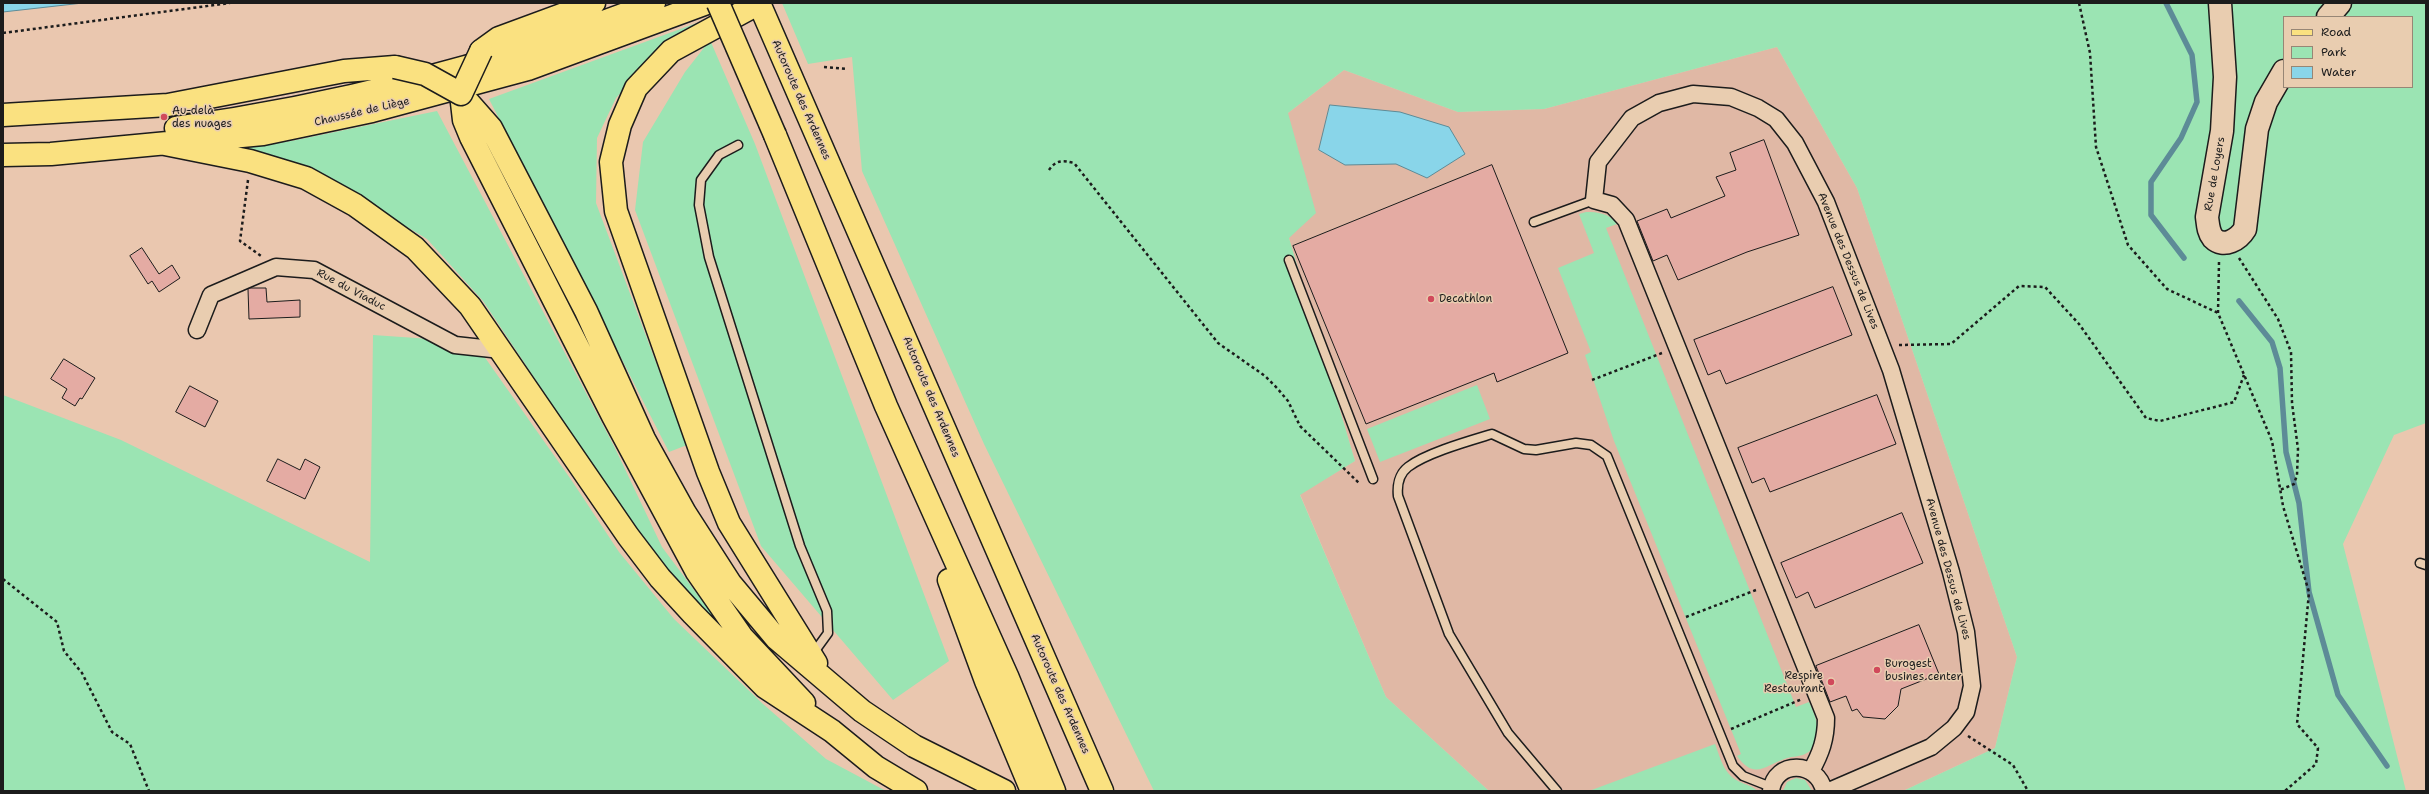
<!DOCTYPE html>
<meta charset="utf-8">
<style>
body{margin:0}
#map{position:relative;width:2429px;height:794px;overflow:hidden;background:#eac7af;font-family:"Shantell Sans",sans-serif}
canvas{display:block}
.frame{position:absolute;inset:0;border:4px solid #1c1c1c;pointer-events:none}
.legend{position:absolute;left:2283px;top:16px;width:130px;height:72px;box-sizing:border-box;background:#e9cdb0;border:1px solid #978675;margin:0;padding:5px 7px;list-style:none;font-size:12px;color:#1c1c1c}
.legend li{display:flex;align-items:center;gap:8px;height:20px}
.legend b{width:20px;border:1px solid #978675}
</style>
<div id="map">
<canvas width="2429" height="794"></canvas>
<div class="frame"></div>
<ul class="legend">
<li><b style="height:5px;background:#fae180"></b>Road</li>
<li><b style="height:11px;background:#9be4b3"></b>Park</li>
<li><b style="height:11px;background:#89d5e9"></b>Water</li>
</ul>
</div>
<script>
const context = document.querySelector('canvas').getContext('2d');
context.lineJoin = 'round';
function fillPath(path, color) {
  context.fillStyle = color;
  context.fill(path, 'evenodd');
}
function trace(path, color, width, dash) {
  context.strokeStyle = color;
  context.lineWidth = width;
  context.lineCap = dash ? 'butt' : 'round';
  context.setLineDash(dash || []);
  context.stroke(path);
}
function label(font, color, halo, rows, align = 'center') {
  context.font = font + ' "Shantell Sans",sans-serif';
  context.lineWidth = 3;
  context.setLineDash([]);
  context.textBaseline = 'middle';
  context.strokeStyle = halo;
  context.fillStyle = color;
  for (const [text, x, y, turn = 0] of rows) {
    context.save();
    context.translate(x, y);
    context.rotate((+turn || 0) * Math.PI / 180);
    context.textAlign = isNaN(turn) ? turn : align;
    if (halo) context.strokeText(text, 0, 0);
    context.fillText(text, 0, 0);
    context.restore();
  }
}
const built = new Path2D(`
 M1777,47L1857,188L2017,657L1995,748L1903,791H1489L1386,697L1300,494L1355,461L1289,238L1288,113L1344,70L1458,112L1544,109Z`);
const green = new Path2D(`
 M782,3H2426V423L2394,435L2343,544L2406,791H1903L1995,748L2017,657L1857,188L1777,47L1544,109L1458,112L1344,70L1288,113L1316,213L1289,238L1355,461L1300,495L1386,697L1489,791H1154L984,444L862,171L852,57L808,64ZM2284,17H2412V87H2284Z
 M705,20L704,24L654,55L616,98L597,138L596,203L687,445L669,452L489,99Z
 M710,40L755,144L949,661L893,700L761,546L635,210L643,142L685,72Z
 M437,111L614,446L662,547L733,642L675,580L624,512L483,301L427,239L322,176L225,151L291,141Z
 M1586,212C1598,212 1609,213 1617,224L1606,228L1796,707L1809,702C1817,718 1826,744 1805,754C1799,757 1793,756 1787,758C1765,765 1755,781 1737,756L1741,754L1614,441L1585,355L1591,352L1558,268L1594,253L1579,214Z
 M373,335L474,342L572,481L619,552L674,619L763,704L826,759L886,791H3V395L121,440L370,562Z
 M1477,385L1490,419L1380,462L1367,429Z
 M1715,744C1721,760 1724,775 1740,782C1746,785 1753,786 1757,791H1589Z
 M1796,778L1805,780L1812,791H1783L1787,782Z`);
const water = new Path2D(`
 M3,3H83L3,12Z
 M1330,105L1400,112L1449,127L1465,154L1427,178L1396,164L1345,165L1319,150Z`);
const stream = new Path2D(`
 M2166,3L2192,55L2197,102L2181,138L2151,182V215L2184,258
 M2239,301L2272,342L2280,368L2286,452L2299,503L2309,592L2338,695L2387,766`);
const building = new Path2D(`
 M1764,140L1799,235L1747,252L1678,280L1667,255L1653,261L1637,221L1667,209L1671,218L1725,196L1716,177L1736,170L1730,153Z
 M1492,165L1568,353L1497,382L1494,373L1366,424L1293,246Z
 M142,248L159,274L172,265L180,278L159,292L152,281L148,284L130,256Z
 M1833,287L1852,335L1726,384L1720,370L1708,375L1694,340Z
 M250,288H266L267,302L300,300V317L249,319L248,289Z
 M64,359L95,378L82,399L80,398L75,406L62,398L67,389L51,379Z
 M190,386L218,401L205,427L176,412Z
 M1877,395L1896,444L1770,492L1764,478L1752,483L1738,448Z
 M278,459L300,470L305,459L320,467L305,499L267,481Z
 M1902,513L1923,563L1815,608L1808,592L1796,598L1781,563Z
 M1919,625L1939,674L1901,689L1898,706L1885,719L1863,717L1857,709L1852,711L1846,696L1830,702L1816,666Z`);
const path = new Path2D(`
 M2079,3L2090,53L2096,147L2128,245L2167,289L2218,313
 M3,33L230,3
 M824,67L847,69
 M1049,170C1056,160 1062,160 1074,163L1218,343L1265,376L1277,388L1288,401L1300,426L1360,484
 M248,180L240,241L261,256
 M2239,258L2278,319L2291,352L2292,403L2298,449L2297,475L2294,484L2280,490
 M2219,262L2218,313L2272,441L2283,506L2309,592L2297,724L2318,748L2316,764L2285,791
 M1899,345L1951,344L2019,286L2045,287L2079,324L2146,418L2160,421L2234,402L2244,375
 M1592,380L1662,353
 M3,579L57,622L64,651L82,673L112,732L130,744L149,791
 M1686,617L1756,590
 M1731,729L1802,699
 M1968,736L2013,765L2028,791`);
const lane = new Path2D(`
 M738,145L719,155L701,180L699,205L709,257L800,546L827,611L828,633L812,655
 M1534,222L1594,200
 M1289,260L1373,479
 M2420,563L2426,565
 M1557,791L1508,733L1449,634L1398,496C1397,486 1399,474 1408,467C1426,453 1469,441 1492,434L1524,449L1536,450L1576,443L1591,445L1607,456L1733,766L1743,776L1771,787`);
const street = new Path2D(`
 M197,330L211,295L276,267L314,270L455,345L501,350
 M1811,771C1821,753 1826,739 1826,718L1626,220L1612,205L1594,200L1598,162L1632,118L1659,103L1693,94L1731,97L1758,108L1776,119L1795,143L1826,202L1891,370L1951,572L1966,632L1972,686L1966,712L1954,728L1931,747L1829,791
 M1771,791C1775,759 1818,761 1824,791`);
const secondary = new Path2D(`
 M2220,3L2225,77L2222,131L2207,217C2208,224 2208,232 2213,238C2224,249 2239,239 2245,229L2257,129L2266,102L2284,71
 M2328,17L2340,3`);
const primary = new Path2D(`
 M755,3L752,7L671,51L636,88L620,125L611,162L616,211L708,472L729,523L816,663
 M481,51L499,38L594,3
 M461,94L491,128L586,311L644,439L685,513L730,583L776,638L862,711L914,746L1004,791
 M461,94L464,120L471,137L613,416L697,572L742,637L804,703
 M3,115L168,105L344,71L395,67
 M176,128C340,105 500,64 654,3
 M165,144L250,161L306,178L355,205L415,248L470,306L628,536L660,578L693,614L765,687L832,731L876,767L916,791
 M3,155L51,154L263,134L372,111L528,69L707,3`);
const highway = new Path2D(`
 M759,3L1102,791
 M775,135L886,406L1007,676L1054,791
 M949,580L986,681L1032,791`);
const primaryBridge = new Path2D(`
 M395,67L425,74L461,94L481,51`);
const highwayBridge = new Path2D(`
 M718,3L775,135`);
const markers = [
 [164,117,4,"#d1495b"],
 [1431,299,4,"#d1495b"],
 [1877,670,4,"#d1495b"],
 [1831,682,4,"#d1495b"]
];
const streetNames = [
 ["Autoroute des Ardennes",801,100,66],
 ["Chaussée de Liège",362,112,-13],
 ["Rue de Loyers",2215,174,-80],
 ["Avenue des Dessus de Lives",1848,261,68],
 ["Rue du Viaduc",351,290,28],
 ["Autoroute des Ardennes",931,397,67],
 ["Avenue des Dessus de Lives",1948,569,75],
 ["Autoroute des Ardennes",1060,694,66]
];
const poiNames = [
 ["Au-delà",172,111],
 ["des nuages",172,124],
 ["Decathlon",1439,299],
 ["Burogest",1885,664],
 ["busines center",1885,677],
 ["Respire",1823,676,"right"],
 ["Restaurant",1823,689,"right"]
];
fillPath(built, '#e0b8a5');
fillPath(green, '#9be4b3');
fillPath(water, '#89d5e9');
trace(water, '#5d8b97', 1);
trace(stream, '#5d8b97', 5.5);
fillPath(building, '#e4aba3');
trace(building, '#1c1c1c', 1);
trace(lane, '#1c1c1c', 11);
trace(street, '#1c1c1c', 19);
trace(secondary, '#1c1c1c', 25);
trace(primary, '#1c1c1c', 25);
trace(highway, '#1c1c1c', 25);
trace(path, '#1c1c1c', 2.5, [3, 3]);
trace(lane, '#e9cdb0', 8);
trace(street, '#e9cdb0', 16);
trace(secondary, '#e9cdb0', 22);
trace(primary, '#fae180', 22);
trace(highway, '#fae180', 22);
trace(primaryBridge, '#1c1c1c', 25, []);
trace(highwayBridge, '#1c1c1c', 25, []);
trace(primaryBridge, '#fae180', 22);
trace(highwayBridge, '#fae180', 22);
for (const [x, y, r, color] of markers) {
  const dot = new Path2D();
  dot.arc(x, y, r, 0, 2 * Math.PI);
  context.fillStyle = color;
  context.fill(dot);
  trace(dot, '#e9cdb0', 1.5);
}
label('11px', '#1c1c1c', '#e9cdb0', streetNames);
label('11px', '#1c1c1c', '#e9cdb0', poiNames, 'left');
</script>
